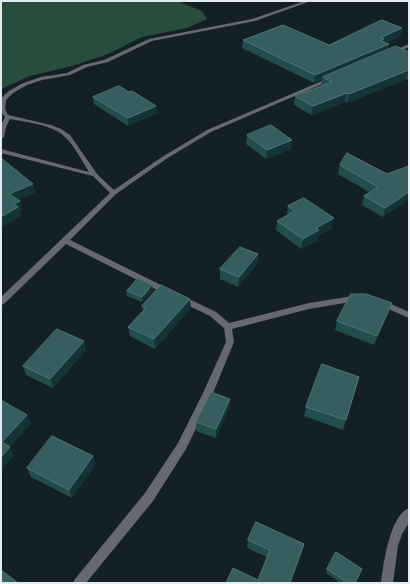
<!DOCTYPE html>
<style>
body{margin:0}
#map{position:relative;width:410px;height:584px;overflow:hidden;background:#132126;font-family:"Work Sans",sans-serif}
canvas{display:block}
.frame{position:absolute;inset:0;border:2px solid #e3ecf0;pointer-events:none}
</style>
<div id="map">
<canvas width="410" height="584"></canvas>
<div class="frame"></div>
</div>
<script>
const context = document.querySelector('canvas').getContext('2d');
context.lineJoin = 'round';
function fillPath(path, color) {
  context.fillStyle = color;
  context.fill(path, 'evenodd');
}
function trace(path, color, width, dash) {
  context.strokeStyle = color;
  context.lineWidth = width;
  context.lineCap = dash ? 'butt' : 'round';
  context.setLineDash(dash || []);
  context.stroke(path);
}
const green = new Path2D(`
 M1,1H177L202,11L207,19L187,28L142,37L108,54L72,66L30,76L1,89Z`);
const minor = new Path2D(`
 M305,1H311L255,21L152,41L108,62L87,67L70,75L42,80L27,85L13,93L6,100L5,109L8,115L51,125L61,129L70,135L97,174L114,190L162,157L207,130L329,78L334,79L211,132L166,159L116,194L70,240L171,290L172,292L171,294H165L66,244L4,304L1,305V297L110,193L93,176L1,153V149L89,172C82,161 75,147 66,138C55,125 26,122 10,119L6,127L4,137L1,139V125L5,117L1,112V98L9,91L23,83L41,77L67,73L83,65L104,60L149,39L252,19Z
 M409,44V47L393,54L389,53Z
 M359,295L363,298L362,300L309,309L232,329L234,342L213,393L186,449L153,501L86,583H73L75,579L145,493L178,443L203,393L226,342L224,328L210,316L179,301L178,299L179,297H185L216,312L229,323L309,303Z
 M382,300L409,312V318L379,305L378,303Z
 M409,508V523L402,534L398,546L393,583H381C383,565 390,515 409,508Z`);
const wall = new Path2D(`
 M402,28L400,36L386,43L389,44L387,50L409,52V80L406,79L347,103L345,102L311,115L294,105L295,96L321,86L322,79L314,83L242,48L243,40L329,45Z
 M93,97L156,106L157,113L128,126L94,104Z
 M247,135L291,149L266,159L246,144Z
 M340,165L387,174L409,166V199L383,217L362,205L364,196L369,192L338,174Z
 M288,206L332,228L318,236V240L301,249L276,230L277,221L287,215Z
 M258,254L257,264L238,287L220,279V269Z
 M152,285L153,290L142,302L127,296V291Z
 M142,306L191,308L155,349L130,336L128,327L143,311Z
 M389,312L374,345L335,330L337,321Z
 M86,350L53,388L26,375L23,366Z
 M359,377L343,430L304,416L306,407Z
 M229,408L216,438L196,431V422Z
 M93,456L95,465L72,498L31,477L27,468Z
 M248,540L304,544L290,583H226L258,580L267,557L247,548Z
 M327,569L355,583H341L326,573Z`);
const shadedWall = new Path2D(`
 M402,28L400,36L383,44H389L387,52L323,77L322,79L314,83L315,75L380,38Z
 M409,70L406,79L347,103L349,94Z
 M347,93L345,102L311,115L313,106Z
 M156,106L157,113L128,126V118Z
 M292,140L291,149L266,159L267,150Z
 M33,184L35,193L12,203L9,194Z
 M409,192V199L383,217L385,208Z
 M20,201L22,210L20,211L21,216L1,228V217L14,204Z
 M334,218L332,228L318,236V240L301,249L303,239L316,228Z
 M258,254L257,264L238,287L239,277Z
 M152,285L153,290L142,302V297Z
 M190,299L191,308L155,349L154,339Z
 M392,303L389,312L374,345L377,336Z
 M84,341L86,350L53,388L50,379Z
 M230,399L229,408L216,438V429Z
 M27,415L31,424L6,451L2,442Z
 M10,447L14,456L1,471V457Z
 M93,456L95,465L72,498L69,490Z`);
const building = new Path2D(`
 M382,20L402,28L380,38L384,39L381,41L389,44L315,75L243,40L283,25L329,45Z
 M396,46L409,52V70L349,94L347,93L313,106L295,96L332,82L323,77Z
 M119,86L129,92L132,91L156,106L128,118L93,97Z
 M271,125L292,140L267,150L247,135Z
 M347,153L387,174L409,166V192L385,208L364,196L378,187L340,165Z
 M1,158L33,184L9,194L20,201L14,204L18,207L1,217Z
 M304,198L334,218L316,228L319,230L303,239L277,221L295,211L288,206Z
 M240,247L258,254L239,277L220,269Z
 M138,278L152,285L142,297L127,291Z
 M161,285L190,299L154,339L128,327L146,308L142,306Z
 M351,294H366L392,303L377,336L337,321Z
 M57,329L84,341L50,379L23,366Z
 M322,364L359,377L346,420L306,407Z
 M211,392L230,399L216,429L196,422Z
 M1,400L27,415L2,442L10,447L1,457Z
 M52,436L93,456L69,490L27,468Z
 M256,522L304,544L290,583H226L233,568L258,580L270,550L248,540Z
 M336,552L362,569L355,583H348L327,569Z
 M1,570L18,583H1Z`);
fillPath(green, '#284d3c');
fillPath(minor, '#666a70');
fillPath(wall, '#214d4c');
fillPath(shadedWall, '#123436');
fillPath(building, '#365e5e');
trace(building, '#517475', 1);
</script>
